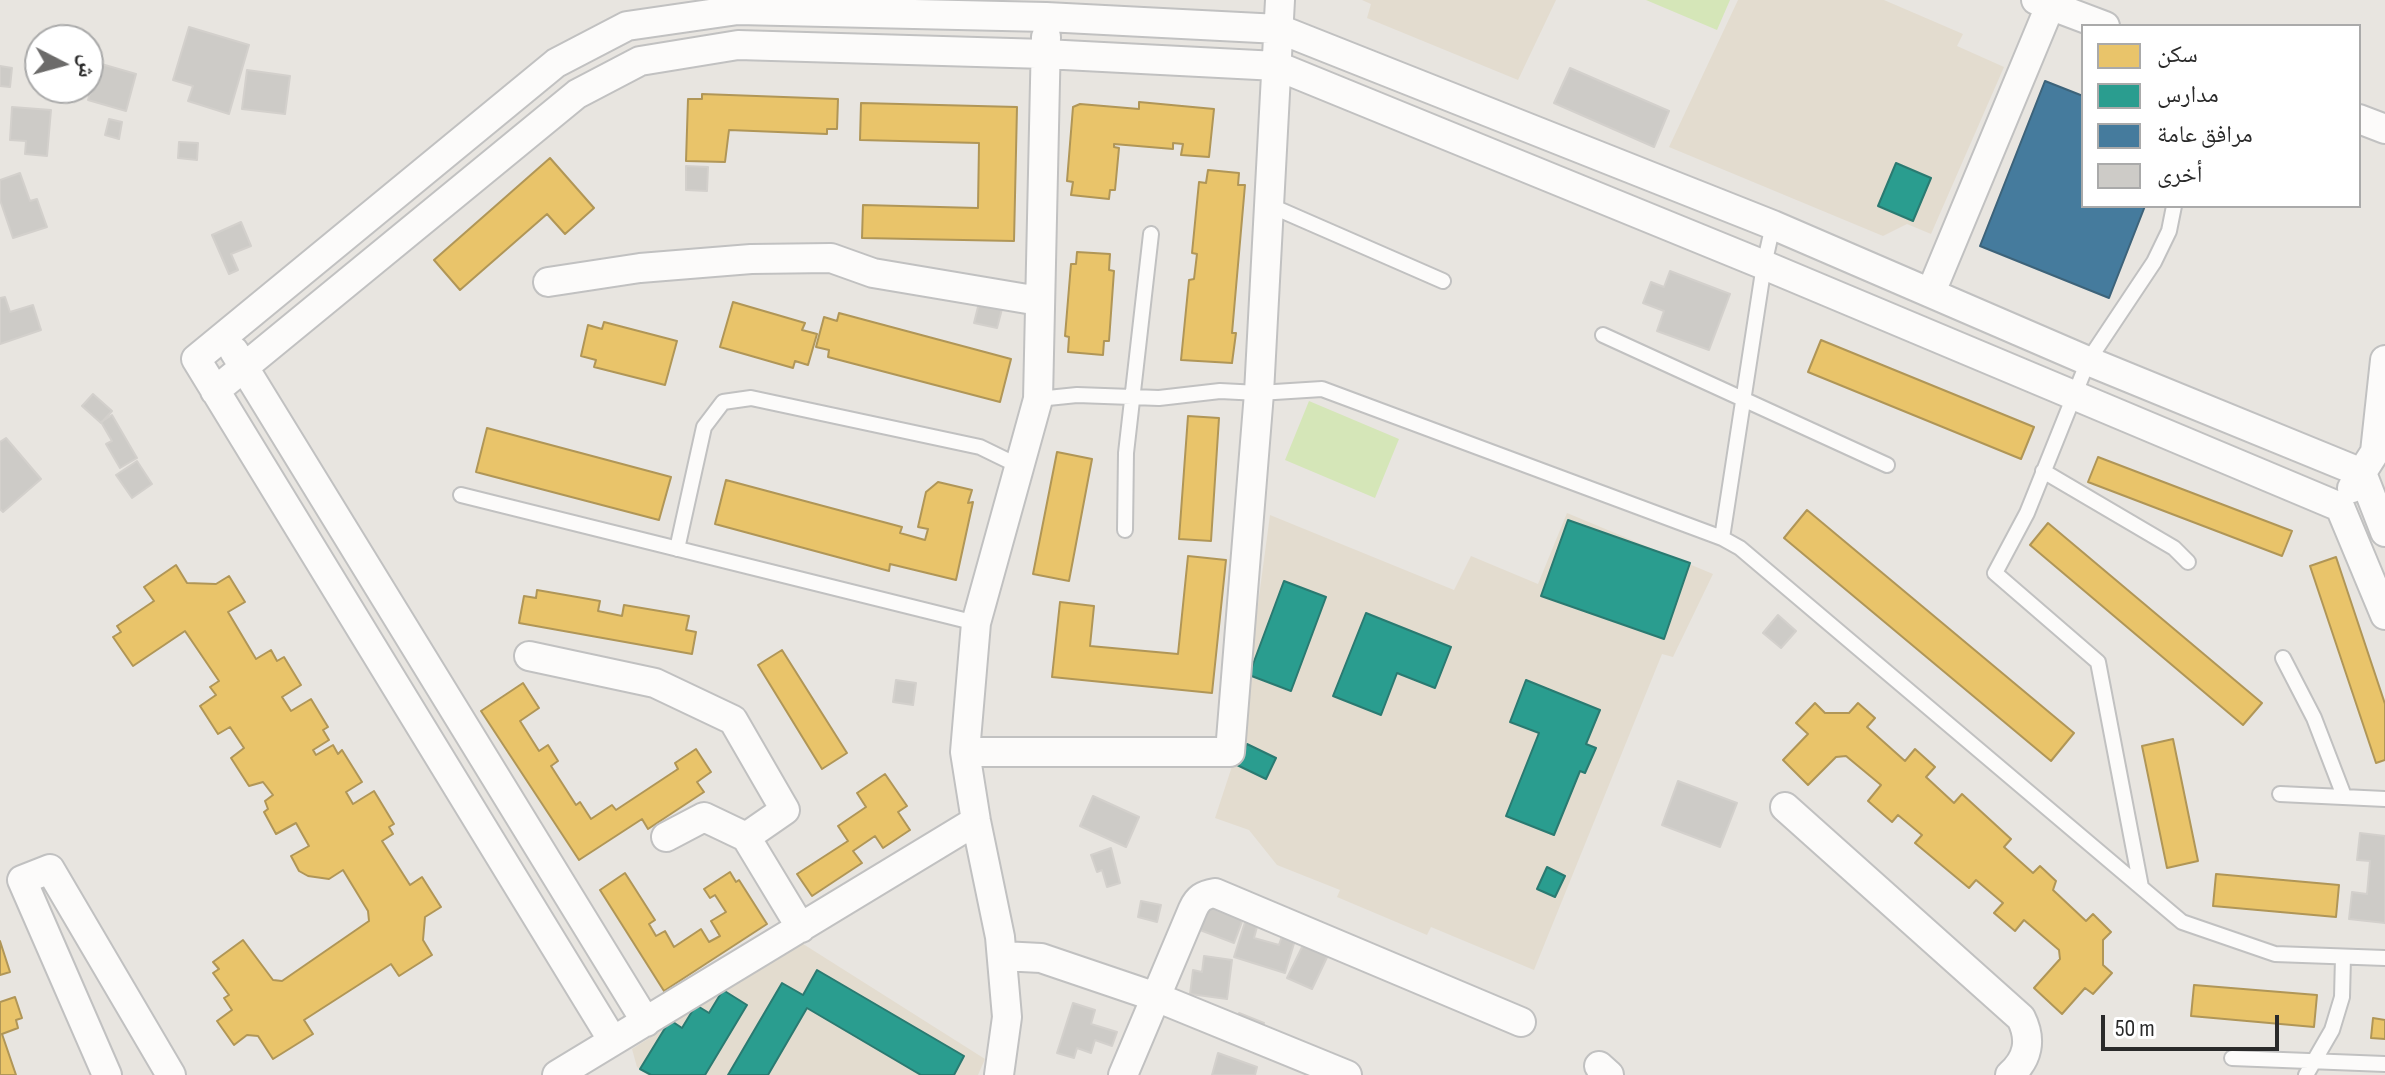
<!DOCTYPE html>
<meta charset="utf-8">
<style>
body{margin:0}
#map{position:relative;width:2385px;height:1075px;overflow:hidden;background:#e8e5e0;font-family:"Sofia Sans Condensed","Noto Naskh Arabic",sans-serif}
canvas{display:block}
.legend{position:absolute;left:2081px;top:24px;width:280px;height:184px;box-sizing:border-box;background:#fff;border:2px solid #aaa;margin:0;padding:10px 14px;list-style:none;font-size:24px;color:#2a2a2a}
.legend li{display:flex;align-items:center;gap:16px;height:40px}
.legend b{width:40px;border:2px solid #aaa}
.north{position:absolute;left:24px;top:24px;width:80px;height:80px;box-sizing:border-box;background:#fff;border:2px solid #aaa;border-radius:50%;rotate:96deg;font-size:22px;font-weight:700;line-height:32px;text-align:center;color:#2a2a2a}
.north::after{content:'';display:block;margin:auto;width:28px;height:36px;background:#6c6b6a;clip-path:polygon(50% 0,100% 100%,50% 72%,0 100%)}
.scale{position:absolute;left:2101px;top:1015px;width:178px;height:36px;box-sizing:border-box;border:4px solid #2a2a2a;border-top:0;padding-left:10px;font-size:24px;line-height:28px;white-space:nowrap;color:#2a2a2a;-webkit-text-stroke:6px #fff;paint-order:stroke}
</style>
<div id="map">
<canvas width="2385" height="1075"></canvas>
<ul class="legend">
<li><b style="height:22px;background:#e9c46a"></b>سكن</li>
<li><b style="height:22px;background:#2a9d8f"></b>مدارس</li>
<li><b style="height:22px;background:#457b9d"></b>مرافق عامة</li>
<li><b style="height:22px;background:#cdcbc7"></b>أخرى</li>
</ul>
<div class="north">ش</div>
<div class="scale">50 m</div>
</div>
<script>
const context = document.querySelector('canvas').getContext('2d');
context.lineJoin = 'round';
function fillPath(path, color) {
  context.fillStyle = color;
  context.fill(path, 'evenodd');
}
function trace(path, color, width, dash) {
  context.strokeStyle = color;
  context.lineWidth = width;
  context.lineCap = dash ? 'butt' : 'round';
  context.setLineDash(dash || []);
  context.stroke(path);
}
const education = new Path2D(`
 M1362,0H1556L1518,80L1367,18L1371,4Z
 M1738,0H1884L1963,34L1957,46L2004,67L1931,234L1907,224L1883,236L1669,147Z
 M1567,513L1713,574L1673,657L1662,654L1534,970L1431,927L1427,935L1337,897L1340,890L1277,865L1249,830L1215,818L1239,745L1270,515L1454,590L1471,556L1538,584Z
 M800,942L985,1059L978,1075H648L637,1067L632,1049Z`);
const pitch = new Path2D(`
 M1646,0H1730L1717,30Z
 M1309,401L1399,439L1375,498L1285,460Z`);
const homes = new Path2D(`
 M702,94L838,99L837,129H827V134L729,130L725,162L686,161L688,99H702Z
 M1139,102L1214,109L1209,157L1181,155L1183,144L1173,143V149L1114,144V147L1119,148L1115,190H1110L1109,199L1071,195L1073,182L1067,181L1073,107L1080,104L1139,109Z
 M861,103L1017,107L1014,241L862,238L863,205L978,208L979,143L860,140Z
 M550,158L594,208L565,234L547,214L460,290L434,260Z
 M1208,170L1239,173L1238,185H1245L1232,333H1236L1232,363L1181,360L1189,280L1194,279L1197,254L1192,253L1199,182L1206,183Z
 M1077,252L1110,254L1109,270L1114,271L1109,341H1104L1103,355L1068,352L1069,337L1065,336L1071,264H1076Z
 M733,302L805,323L802,330L817,334L808,365L795,361L793,368L720,347Z
 M839,313L1011,359L1000,402L828,357L829,350L816,347L824,317L837,321Z
 M604,322L677,341L665,385L594,367L596,360L581,356L588,325L602,329Z
 M1821,340L2034,427L2021,459L1808,372Z
 M1188,416L1219,418L1211,541L1179,539Z
 M487,428L671,477L659,520L476,472Z
 M1057,452L1092,459L1069,581L1033,574Z
 M2098,457L2292,531L2282,556L2088,482Z
 M726,480L902,527L900,533L925,540L928,529L918,527L926,492L938,482L972,490L968,503L973,502L956,580L890,564L889,571L715,524Z
 M1807,510L2074,733L2051,761L1784,538Z
 M2048,523L2262,703L2243,725L2030,545Z
 M1188,556L1226,560L1212,693L1052,677L1060,602L1094,606L1090,646L1178,654Z
 M2336,557L2385,704V760L2376,763L2310,566Z
 M176,565L187,583L216,584L229,576L245,602L228,612L256,659L271,650L277,661L284,657L301,685L282,697L291,711L311,699L328,727L323,730L329,740L313,750L316,755L333,745L338,754L342,750L362,782L346,792L353,804L374,791L394,824L389,827L393,834L382,841L410,885L422,877L441,907L425,917L423,940L432,955L399,976L391,964L304,1020L313,1034L273,1059L258,1036L247,1035L234,1045L217,1021L232,1010L224,998L229,995L213,973L219,969L213,962L243,940L273,980L282,981L369,921L368,911L343,870L329,879L308,876L299,871L291,856L309,846L296,823L276,834L264,812L268,809L265,801L273,795L263,782L249,786L231,758L244,748L230,727L218,734L200,706L216,695L210,687L219,681L185,631L133,666L113,637L121,632L117,626L154,601L144,587Z
 M537,590L600,601L598,611L622,616L624,605L689,616L686,630L696,632L692,654L519,623L524,596L536,598Z
 M782,650L847,753L822,769L758,665Z
 M523,683L539,708L520,721L539,751L548,745L558,761L551,766L576,805L580,802L591,819L612,805L616,810L678,769L675,763L696,749L711,772L697,782L704,792L648,829L642,819L579,860L481,711Z
 M1815,703L1825,713H1849L1858,703L1875,718L1867,727L1905,761L1915,749L1935,767L1926,777L1954,803L1962,794L2011,839L2004,847L2033,873L2040,866L2056,881L2053,890L2086,921L2093,914L2111,932L2103,940V965L2112,973L2093,994L2085,988L2062,1014L2034,988L2060,959L2059,950L2024,920L2015,931L1994,913L2003,903L1976,880L1969,888L1915,843L1922,835L1898,815L1892,822L1868,801L1881,785L1846,756L1836,757L1808,785L1783,760L1808,734L1796,723Z
 M2173,739L2198,861L2167,868L2142,746Z
 M885,774L907,806L898,812L910,830L883,848L875,836L853,851L862,863L812,896L797,874L848,841L838,826L866,807L857,793Z
 M730,872L736,882L739,880L767,924L664,991L600,890L625,873L655,920L649,924L656,936L665,931L674,947L701,929L709,942L720,936L711,921L726,912L715,895L710,898L704,889Z
 M2216,874L2339,885L2336,917L2213,906Z
 M0,941L10,972L0,975Z
 M2194,985L2317,995L2314,1027L2191,1016Z
 M15,997L22,1018L16,1020L18,1028L2,1034L16,1075H0V1002Z
 M2373,1018L2385,1020V1039L2371,1038Z`);
const schools = new Path2D(`
 M1896,163L1931,178L1913,221L1878,206Z
 M1568,520L1690,563L1664,639L1541,596Z
 M1284,581L1326,597L1291,691L1249,675Z
 M1366,613L1451,647L1435,688L1397,673L1381,715L1333,696Z
 M1526,680L1600,710L1586,744L1596,748L1585,773L1580,771L1554,835L1506,816L1539,733L1510,722Z
 M1247,744L1276,758L1266,779L1237,765Z
 M1547,867L1565,876L1555,897L1537,889Z
 M817,970L964,1056L954,1075H921L807,1008L768,1075H728L782,983L803,995Z
 M723,990L747,1005L705,1075H651L640,1069L670,1020L682,1028L696,1005L709,1013Z`);
const public = new Path2D(`
 M2045,81L2083,96V206H2145L2109,298L1980,246Z`);
const building = new Path2D(`
 M189,27L249,45L229,114L188,101L193,86L173,80Z
 M98,63L136,74L126,111L88,100Z
 M0,66L12,68L10,87L0,86Z
 M1570,68L1669,111L1654,147L1554,103Z
 M247,70L290,76L285,114L242,109Z
 M12,107L51,110L47,156L25,154L26,141L10,140Z
 M109,119L122,122L119,139L105,135Z
 M179,142L198,143L197,160L178,158Z
 M686,166L708,167L707,191L686,190Z
 M20,173L30,201L37,199L47,227L13,238L0,200V180Z
 M241,222L251,246L231,254L238,270L229,274L212,235Z
 M1670,271L1730,294L1709,350L1657,331L1664,311L1643,303L1651,282L1664,287Z
 M5,297L10,312L33,305L41,330L0,344V298Z
 M979,303L1002,309L997,328L974,323Z
 M93,394L112,411L101,423L82,406Z
 M112,415L137,458L120,468L106,444L112,441L101,422Z
 M6,438L41,479L3,512L0,509V442Z
 M137,461L152,484L132,498L116,475Z
 M1778,615L1796,631L1781,648L1763,633Z
 M896,680L916,683L913,705L893,702Z
 M1678,781L1737,803L1720,847L1662,825Z
 M1093,796L1139,817L1126,847L1080,826Z
 M2360,833L2385,836V923L2349,919L2352,892L2367,894L2370,861L2357,860Z
 M1111,848L1120,883L1107,887L1102,870L1097,872L1091,855Z
 M1141,901L1161,905L1157,922L1138,917Z
 M1209,906L1243,919L1234,943L1200,930Z
 M1246,919L1258,923L1254,938L1279,945L1283,933L1296,937L1285,973L1234,957Z
 M1306,939L1330,951L1312,989L1287,978Z
 M1204,956L1232,960L1227,999L1190,994L1193,970L1202,972Z
 M1073,1003L1095,1010L1091,1024L1117,1032L1112,1046L1095,1040L1091,1053L1077,1048L1074,1058L1057,1053Z
 M1239,1013L1264,1023L1259,1036L1234,1026Z
 M1218,1053L1257,1067L1255,1075H1212Z`);
const lane = new Path2D(`
 M1269,205L1443,281
 M1603,335L1887,465
 M1038,399L1077,395L1159,398L1220,391L1259,393L1322,389L1722,538L1740,548L2182,922L2275,954L2385,958
 M2043,471L2174,548L2188,562
 M461,495L976,623
 M1125,530L1126,453L1151,234
 M1722,538L1764,265L1773,225
 M677,549L704,427L723,402L751,398L980,447L1019,466
 M2283,658L2314,718L2344,796
 M2280,794L2385,799
 M2141,887L2098,662L1995,573L2027,513L2088,361L2154,262L2169,231L2174,206
 M2232,1058L2385,1064
 M2306,1075L2332,1030L2342,997L2343,957`);
const street = new Path2D(`
 M2036,0L2105,26
 M2359,119L2385,129
 M548,282L640,268L751,259L831,258L873,273L1039,301
 M1931,292L2050,6
 M234,351L646,1022
 M215,391L577,94L640,61L738,45L1045,54L1277,66L1764,265L2340,507L2385,615
 M2352,488L2375,452L2385,360
 M529,656L655,683L733,720L785,810L746,837L801,928
 M965,752H1230L1259,393L1280,0
 M1785,807L2021,1018C2032,1040 2028,1059 2010,1075
 M666,837L704,817L746,837
 M1002,956L1041,958L1156,997L1347,1075
 M613,1041L196,359L556,63L627,26L738,10L1046,17L1279,29L1773,225L2088,361L2362,473L2385,532
 M1599,1066L1609,1075
 M107,1075L22,880L50,869L171,1075
 M557,1075L976,821
 M999,1075L1007,1017L1000,937L976,821L965,752L976,623L1038,399L1046,37
 M1123,1075L1193,909C1198,898 1203,895 1215,893L1521,1022`);
fillPath(education, '#e3dccf');
fillPath(pitch, '#d5e6b8');
fillPath(homes, '#e9c46a');
trace(homes, '#b09657', 2);
fillPath(schools, '#2a9d8f');
trace(schools, '#2a7a71', 2);
fillPath(public, '#457b9d');
trace(public, '#3d637a', 2);
fillPath(building, '#cdcbc7');
trace(building, '#d3d0cc', 2);
trace(lane, '#c1c1c1', 18);
trace(street, '#c1c1c1', 32);
trace(lane, '#fcfbfa', 14);
trace(street, '#fcfbfa', 28);
</script>
